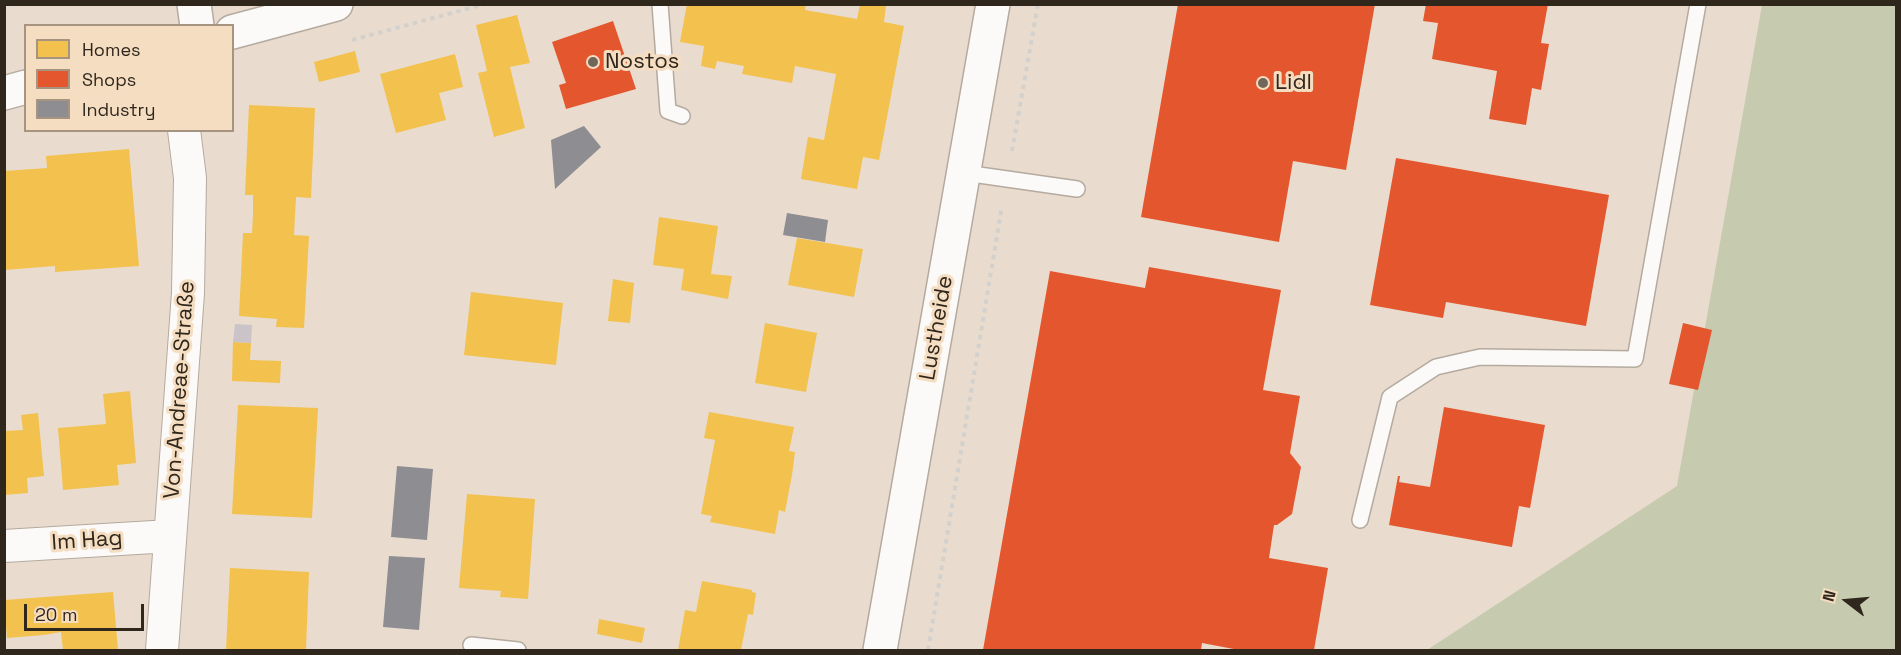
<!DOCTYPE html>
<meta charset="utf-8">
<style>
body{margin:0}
#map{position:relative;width:1901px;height:655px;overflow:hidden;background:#e9dcce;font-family:"Space Grotesk",sans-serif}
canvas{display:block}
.frame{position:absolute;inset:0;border:6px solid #2f261c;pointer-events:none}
.legend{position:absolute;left:24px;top:24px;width:210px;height:108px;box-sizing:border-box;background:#f5ddc2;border:2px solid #a69480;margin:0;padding:8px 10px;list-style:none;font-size:18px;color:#2f261c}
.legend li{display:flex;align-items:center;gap:12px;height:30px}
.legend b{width:30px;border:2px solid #a69480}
.north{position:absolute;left:1817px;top:571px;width:60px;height:60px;-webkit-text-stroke:4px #f5ddc2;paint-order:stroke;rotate:286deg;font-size:16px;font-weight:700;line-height:24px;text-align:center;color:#2f261c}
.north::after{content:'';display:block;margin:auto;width:21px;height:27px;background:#2f261c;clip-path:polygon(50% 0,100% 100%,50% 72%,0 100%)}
.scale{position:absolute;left:24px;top:604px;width:120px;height:27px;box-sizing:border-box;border:3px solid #2f261c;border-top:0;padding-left:8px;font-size:18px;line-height:21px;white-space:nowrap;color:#2f261c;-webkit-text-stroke:4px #f5ddc2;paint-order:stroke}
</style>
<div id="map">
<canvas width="1901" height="655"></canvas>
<div class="frame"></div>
<ul class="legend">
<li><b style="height:16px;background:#f2c14e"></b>Homes</li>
<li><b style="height:16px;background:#e4572e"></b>Shops</li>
<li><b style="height:16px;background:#8d8d92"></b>Industry</li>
</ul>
<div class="north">N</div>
<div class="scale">20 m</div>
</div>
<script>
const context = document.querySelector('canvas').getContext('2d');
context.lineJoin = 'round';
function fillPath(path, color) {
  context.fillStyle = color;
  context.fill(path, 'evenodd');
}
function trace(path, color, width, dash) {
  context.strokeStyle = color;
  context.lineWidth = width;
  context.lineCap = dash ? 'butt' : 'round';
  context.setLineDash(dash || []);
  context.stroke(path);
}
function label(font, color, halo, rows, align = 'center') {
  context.font = font + ' "Space Grotesk",sans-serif';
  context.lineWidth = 6;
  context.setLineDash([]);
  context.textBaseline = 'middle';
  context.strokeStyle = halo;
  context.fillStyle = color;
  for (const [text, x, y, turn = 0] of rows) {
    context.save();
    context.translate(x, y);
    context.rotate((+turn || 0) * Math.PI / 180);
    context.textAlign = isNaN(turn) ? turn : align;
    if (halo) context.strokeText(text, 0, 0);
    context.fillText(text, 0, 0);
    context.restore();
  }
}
const green = new Path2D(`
 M1762,5H1896V650H1427L1677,486Z`);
const homes = new Path2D(`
 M687,4H806L805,10L857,19L860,4H876L886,6L884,22L904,26L879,160L863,157L857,189L801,179L808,137L824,140L836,74L795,66L792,83L742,74L744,66L717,61L715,69L701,66L704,46L680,42Z
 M517,15L530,63L510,67L525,128L494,137L478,73L487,71L476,25Z
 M355,51L360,72L319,82L314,62Z
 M455,54L463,87L439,93L446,120L396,133L380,74Z
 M249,105L315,108L311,198L296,197L294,235L309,236L304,328L276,327L277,319L239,316L243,233H252L253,214V195H245Z
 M129,149L139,266L55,272V266L4,270V171L47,168L46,156Z
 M659,217L718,226L711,274L732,276L728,299L681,290L684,269L653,265Z
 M797,238L863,249L854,297L788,285Z
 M613,279L634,283L630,323L608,321Z
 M471,292L563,303L556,365L464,355Z
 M765,323L817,333L806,392L755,383Z
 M233,342L251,343L250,360L281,361L280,383L232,381Z
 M130,391L136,463L117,465L119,485L63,490L58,428L106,424L103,394Z
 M238,405L318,408L312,518L232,514Z
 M709,412L794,427L789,451L795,452L792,475L785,512L779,510L775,534L710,522L712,516L701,514L715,440L704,438Z
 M38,413L44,476L27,478L28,493L4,495V431L23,430L21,415Z
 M467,494L535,499L528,599L500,597L501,591L459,588Z
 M230,568L309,572L306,650H226Z
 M702,581L752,590V592L756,593L753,615L748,614L741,650H678L685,610L696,612Z
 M113,592L118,650H63L61,632L44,635L7,638L4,600Z
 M599,619L645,628L642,643L597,634Z`);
const shops = new Path2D(`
 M1178,4H1375L1346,170L1293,161L1279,242L1141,217Z
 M1426,4H1548L1541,43L1549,44L1541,90L1532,88L1526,125L1489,119L1497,71L1432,59L1438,23L1423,21Z
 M613,21L636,89L566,109L559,85L566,83L552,42Z
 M1396,158L1609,195L1586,326L1446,302L1443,318L1370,305Z
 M1149,267L1281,290L1263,390L1300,396L1290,453L1301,467L1292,514L1277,525H1274L1269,558L1328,568L1314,650H1239L1202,643L1201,650H983L1050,271L1145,288Z
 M1683,323L1712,330L1698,390L1669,384Z
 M1444,407L1545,425L1530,508L1519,506L1512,547L1389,525L1398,476H1400L1399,482L1430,487Z`);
const industry = new Path2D(`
 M584,126L601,147L555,189L551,140Z
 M787,213L828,220L825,242L783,235Z
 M397,466L433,469L427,540L391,537Z
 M389,556L425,558L419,630L383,627Z`);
const building = new Path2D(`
 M235,324L252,325L251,343L233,342Z`);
const path = new Path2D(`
 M352,40L485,4
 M1012,151L1038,4
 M928,650L1002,206`);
const service = new Path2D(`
 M660,4L668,111L682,116
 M965,173L1077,189
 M1360,520L1390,397L1436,367L1480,357L1635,359L1698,4
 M471,645L518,650`);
const minor = new Path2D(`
 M4,546L170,536
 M162,650L188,293L190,178L184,130`);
const tertiary = new Path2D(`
 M194,4L197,26
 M232,32L336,4
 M4,93L26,87`);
const secondary = new Path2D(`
 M880,650L993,4`);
const markers = [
 [593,62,6,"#70665a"],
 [1263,83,6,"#70665a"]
];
const poiNames = [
 ["Nostos",605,62],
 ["Lidl",1275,83]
];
const streetNames = [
 ["Lustheide",937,328,-80],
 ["Von-Andreae-Straße",180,390,-86],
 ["Im Hag",87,541,-4]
];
fillPath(green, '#c6caae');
fillPath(homes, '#f2c14e');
fillPath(shops, '#e4572e');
fillPath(industry, '#8d8d92');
fillPath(building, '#cac4c8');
trace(service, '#b4aa9f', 18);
trace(minor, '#b4aa9f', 34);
trace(tertiary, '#b4aa9f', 36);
trace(secondary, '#b4aa9f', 36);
trace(path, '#d4d0cc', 4, [4.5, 4.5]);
trace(service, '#fcfaf8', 15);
trace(minor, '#fcfaf8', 32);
trace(tertiary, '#fcfaf8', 33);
trace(secondary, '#fcfaf8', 33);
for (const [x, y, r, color] of markers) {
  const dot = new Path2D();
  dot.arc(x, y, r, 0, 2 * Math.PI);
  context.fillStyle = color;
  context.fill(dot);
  trace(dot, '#f5ddc2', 2);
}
label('22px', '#2f261c', '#f5ddc2', poiNames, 'left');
label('22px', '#2f261c', '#f5ddc2', streetNames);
</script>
